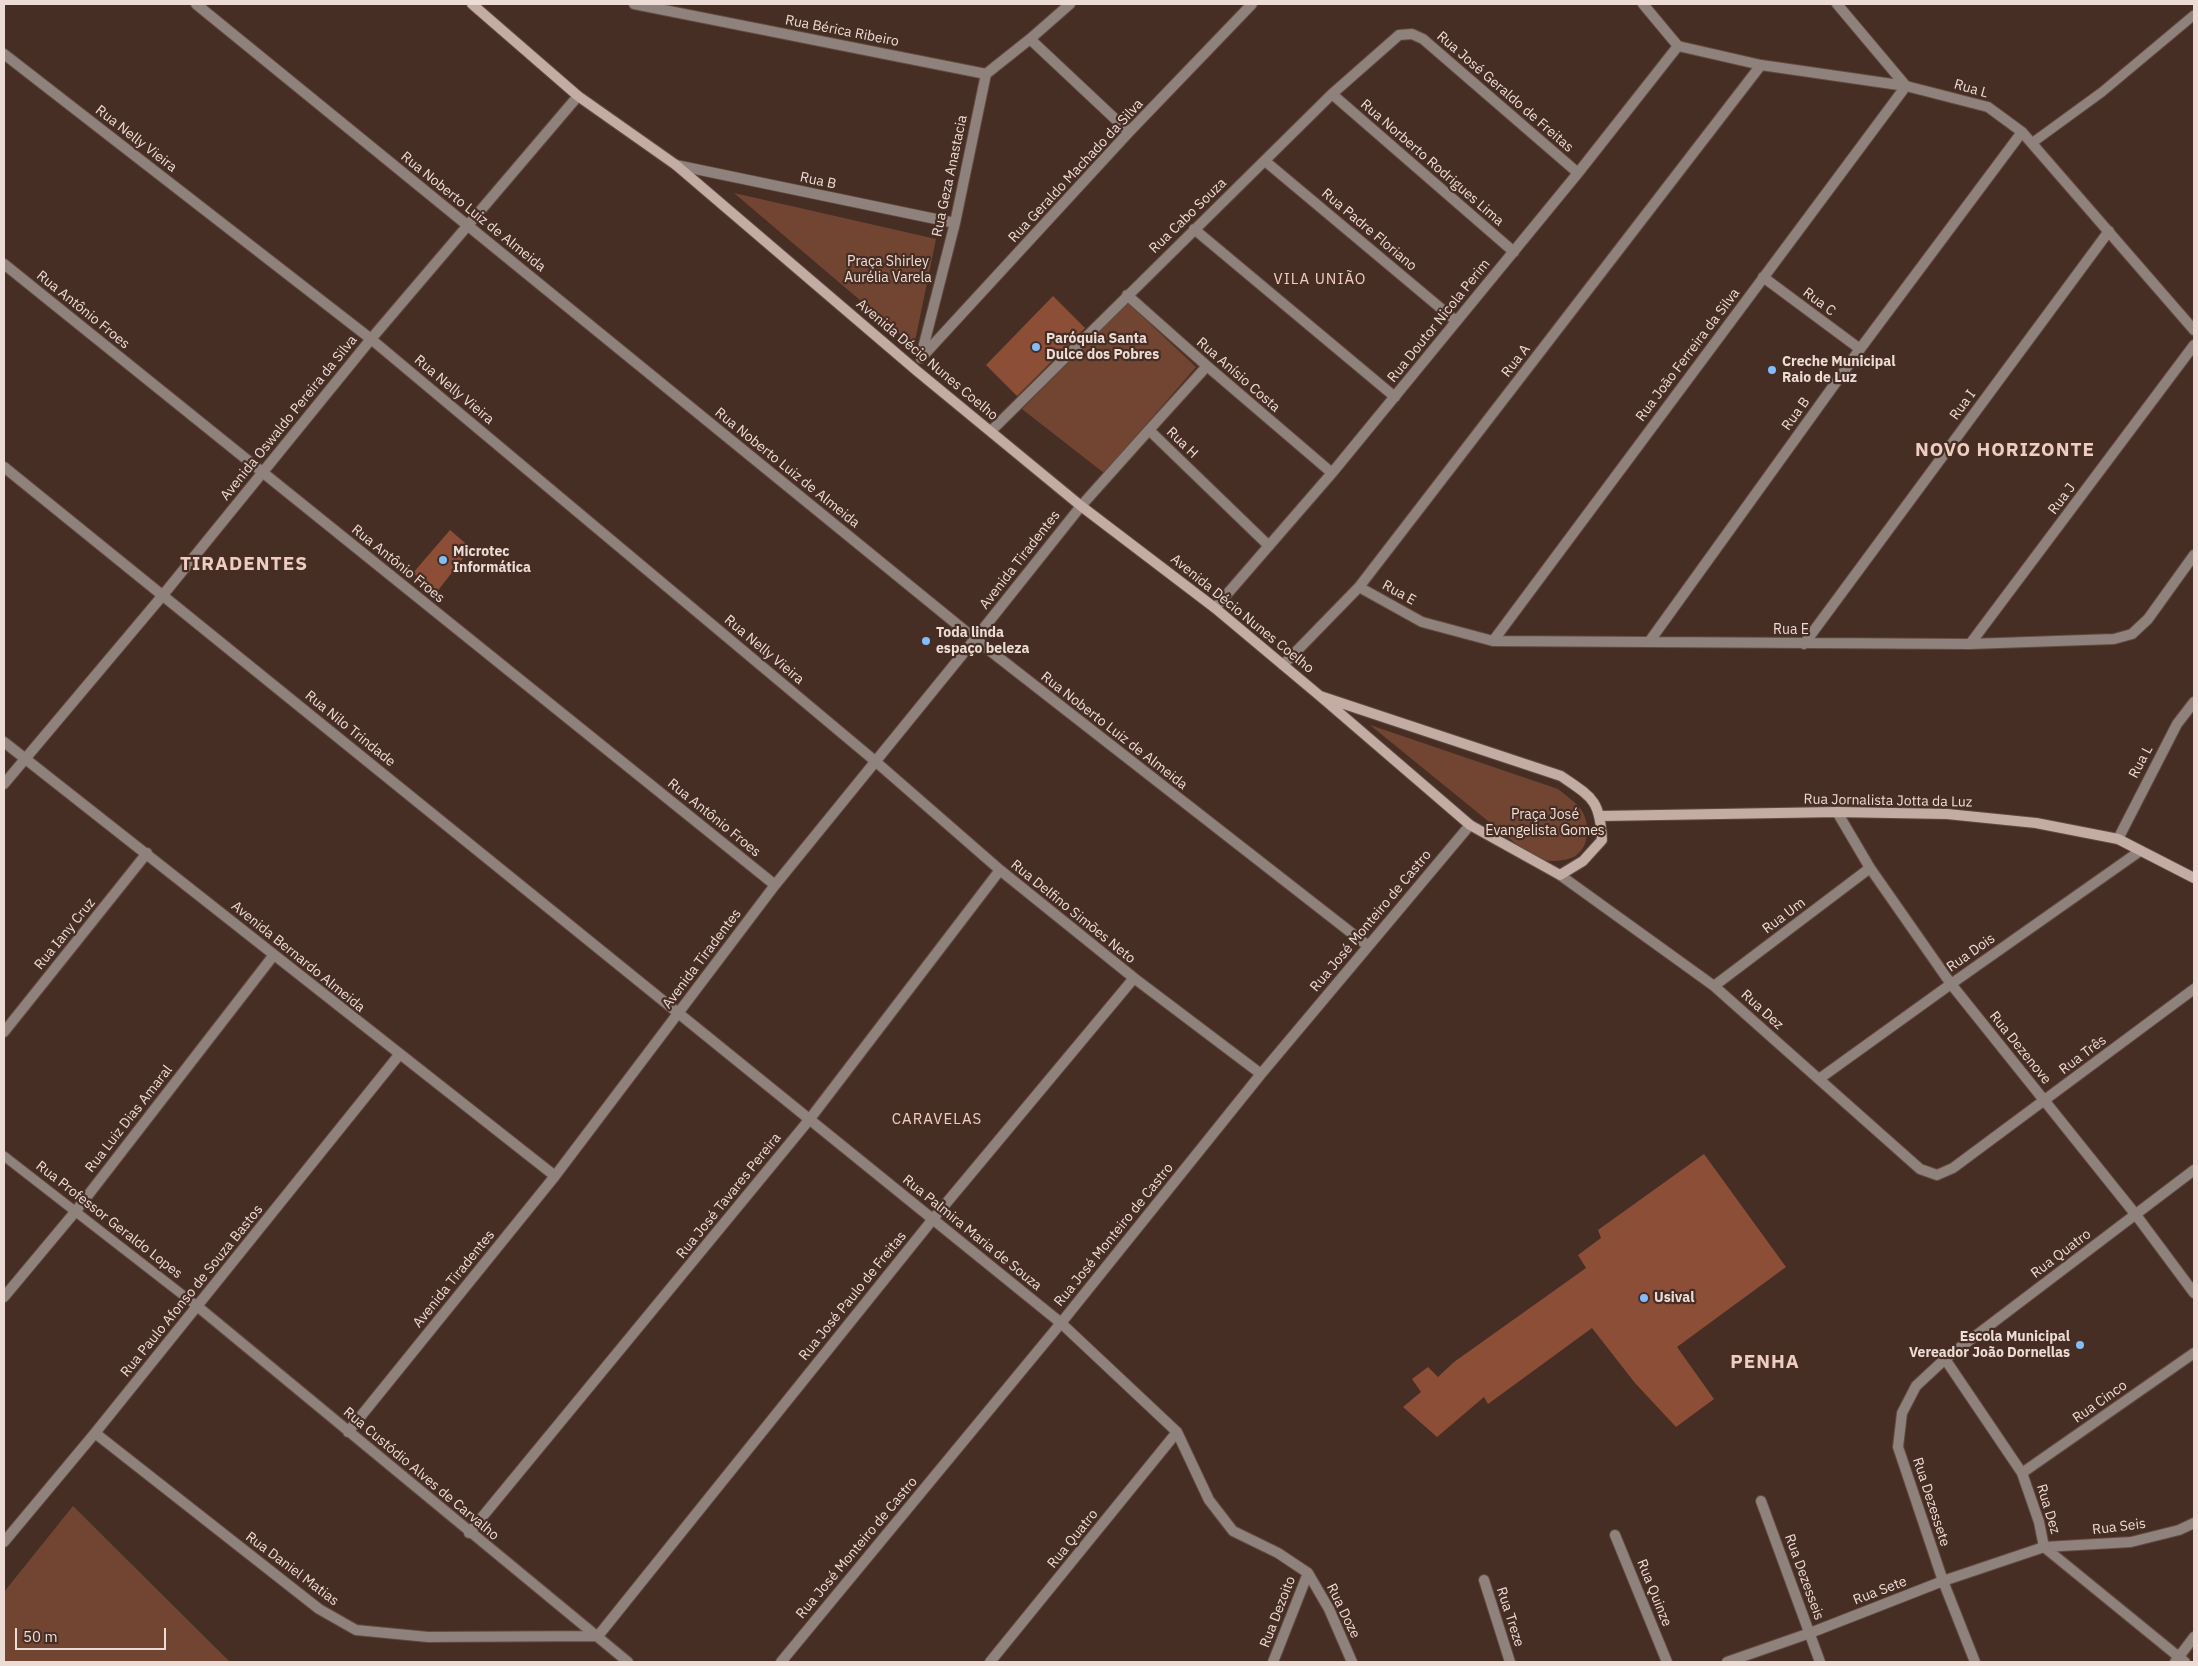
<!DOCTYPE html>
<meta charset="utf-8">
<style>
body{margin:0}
#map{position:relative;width:2198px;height:1666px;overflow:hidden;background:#472e24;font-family:"IBM Plex Sans",sans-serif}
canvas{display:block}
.frame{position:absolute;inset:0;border:5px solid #eddcd6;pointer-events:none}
.scale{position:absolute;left:15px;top:1628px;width:151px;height:22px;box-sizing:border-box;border:2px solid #eddcd6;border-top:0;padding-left:6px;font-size:15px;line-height:18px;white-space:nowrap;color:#eddcd6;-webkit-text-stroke:4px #472e24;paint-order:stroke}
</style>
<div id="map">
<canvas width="2198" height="1666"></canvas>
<div class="frame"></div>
<div class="scale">50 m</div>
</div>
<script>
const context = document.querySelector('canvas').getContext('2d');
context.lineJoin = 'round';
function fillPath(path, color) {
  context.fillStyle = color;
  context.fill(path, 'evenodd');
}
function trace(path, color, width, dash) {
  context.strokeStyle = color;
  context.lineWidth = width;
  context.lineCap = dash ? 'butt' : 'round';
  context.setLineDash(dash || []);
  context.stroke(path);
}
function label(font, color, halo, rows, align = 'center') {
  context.font = font + ' "IBM Plex Sans",sans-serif';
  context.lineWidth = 4.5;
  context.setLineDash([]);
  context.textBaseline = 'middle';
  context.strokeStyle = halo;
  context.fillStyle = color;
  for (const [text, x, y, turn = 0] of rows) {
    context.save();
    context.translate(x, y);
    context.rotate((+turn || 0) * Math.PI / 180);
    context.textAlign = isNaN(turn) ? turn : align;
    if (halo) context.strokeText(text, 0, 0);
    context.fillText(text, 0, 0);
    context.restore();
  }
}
const green = new Path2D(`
 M734,193L936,239L914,346Z
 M1128,303L1196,367L1104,473L1022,409Z
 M1370,725L1558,789C1565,795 1573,800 1579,807C1591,820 1591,851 1571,858C1560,862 1548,861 1536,860Z
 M73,1506L230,1662H4V1592Z`);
const building = new Path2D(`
 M1053,296L1085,328L1017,396L986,365Z
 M450,530L471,548L436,593L413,573Z
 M1704,1154L1786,1267L1677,1347L1714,1399L1676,1427L1635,1383L1592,1328L1488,1404L1484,1397L1437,1437L1403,1407L1421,1392L1412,1379L1428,1367L1438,1377L1454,1362L1586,1268L1578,1255L1601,1238L1598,1230Z`);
const lane = new Path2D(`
 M2032,143L2102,92L2194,15
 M4,1156L197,1306`);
const street = new Path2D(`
 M196,4L975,639L1367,945
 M634,4L986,74
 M1643,4L1678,46
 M1030,39L1129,132
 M1678,46L1761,65L1906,86L1988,107L2022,132L2194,330
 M4,54L371,339L875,761L1000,870L1134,978L1261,1074
 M986,74L1030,39L1070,4
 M1332,94L1514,252
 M1265,161L1456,321
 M676,165L955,223
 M1194,229L1395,397
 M4,264L775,885
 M1763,277L1860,349
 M1127,295L1207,366L1332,473
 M921,356L955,223L986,74
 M921,358L1129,132L1252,4
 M1149,430L1207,366
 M991,431L1332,94L1399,35L1412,34L1423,39L1578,173
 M4,467L1061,1323L1177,1432L1209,1500L1233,1531L1278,1553L1308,1573L1329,1609L1352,1662
 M1359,587L1422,622L1493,641L1970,644L2114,639L2132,634L2148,619L2194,555
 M1215,608L1332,473L1578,173L1678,46
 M1493,641L1906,86L1837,4
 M1649,642L1860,349L2022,132
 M1804,644L2109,231
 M1970,644L2194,345
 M1283,665L1359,587L1761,65
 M4,742L555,1176
 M4,784L163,595L371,339L578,96
 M1837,812L1870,868L1951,984L2136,1215L2194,1293
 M2118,839L2177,724L2194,702
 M1560,875L1714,986L1920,1169L1937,1175L1953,1168L2194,989
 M1714,986L1870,868
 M4,1032L147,853
 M1819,1079L1951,984L2140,851
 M4,1297L75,1212L273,956
 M197,1306L628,1662
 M1945,1359L2022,1473L2039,1522L2044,1547L2185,1662
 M348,1432L555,1176L775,885L975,639L1081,506L1149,430L1269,546
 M95,1433L319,1609L356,1630L428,1637L598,1636L933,1219L1134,978
 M2022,1473L2194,1353
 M1761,1501L1820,1662
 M469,1533L809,1120L1000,870
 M1615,1535L1667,1662
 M4,1542L95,1433L399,1055
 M1484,1580L1510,1662
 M781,1662L1061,1323L1261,1074L1470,825
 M990,1662L1177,1432
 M1273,1662L1308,1573
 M1727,1662L1810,1633L1943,1581L2044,1547L2131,1542L2179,1530L2194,1523
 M1975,1662L1943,1581L1898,1447L1902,1413L1916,1386L1945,1359L2194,1170
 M2175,1662L2194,1637`);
const secondary = new Path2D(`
 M472,4L578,96L676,165L917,371L1081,506L1215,608L1320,696L1470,825L1560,875L1583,861L1602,840C1600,800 1593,798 1561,776L1320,696
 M1601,816L1837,812L1947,814L2036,823L2118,839L2194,878`);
const markers = [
 [1036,347,5,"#83bcfa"],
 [1772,370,5,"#83bcfa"],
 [443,560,5,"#83bcfa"],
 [926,641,5,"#83bcfa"],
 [1644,1298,5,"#83bcfa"],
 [2080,1345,5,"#83bcfa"]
];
const streetNames = [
 ["Rua Bérica Ribeiro",842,31,11],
 ["Rua L",1971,89,16],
 ["Rua José Geraldo de Freitas",1505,92,41],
 ["Rua Nelly Vieira",136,139,38],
 ["Rua Norberto Rodrigues Lima",1432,163,41],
 ["Rua Geraldo Machado da Silva",1076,171,-47],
 ["Rua Geza Anastacia",950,176,-78],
 ["Rua B",818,181,12],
 ["Rua Noberto Luiz de Almeida",473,212,39],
 ["Rua Cabo Souza",1188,216,-44],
 ["Rua Padre Floriano",1369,230,40],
 ["Rua C",1819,302,37],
 ["Rua Antônio Froes",83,310,39],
 ["Rua Doutor Nicola Perim",1439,321,-51],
 ["Rua João Ferreira da Silva",1688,355,-53],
 ["Avenida Décio Nunes Coelho",927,360,40],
 ["Rua A",1516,361,-52],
 ["Rua Anísio Costa",1238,375,41],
 ["Rua Nelly Vieira",454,390,40],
 ["Rua I",1963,405,-54],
 ["Rua B",1796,414,-54],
 ["Avenida Oswaldo Pereira da Silva",289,418,-51],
 ["Rua H",1182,443,44],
 ["Rua Noberto Luiz de Almeida",787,468,39],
 ["Rua J",2062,499,-53],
 ["Avenida Tiradentes",1020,560,-52],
 ["Rua Antônio Froes",398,564,39],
 ["Rua E",1399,593,29],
 ["Avenida Décio Nunes Coelho",1242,614,39],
 ["Rua E",1791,630],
 ["Rua Nelly Vieira",764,650,40],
 ["Rua Nilo Trindade",350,729,39],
 ["Rua Noberto Luiz de Almeida",1114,731,38],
 ["Rua L",2141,762,-62],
 ["Rua Jornalista Jotta da Luz",1888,801,1],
 ["Rua Antônio Froes",714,818,39],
 ["Rua Delfino Simões Neto",1073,912,39],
 ["Rua Um",1784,916,-37],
 ["Rua José Monteiro de Castro",1371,921,-50],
 ["Rua Iany Cruz",65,934,-51],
 ["Rua Dois",1971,953,-35],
 ["Avenida Bernardo Almeida",298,957,39],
 ["Avenida Tiradentes",702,959,-53],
 ["Rua Dez",1762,1010,42],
 ["Rua Dezenove",2020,1048,51],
 ["Rua Três",2083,1055,-37],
 ["Rua Luiz Dias Amaral",129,1119,-52],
 ["Rua José Tavares Pereira",729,1196,-51],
 ["Rua Professor Geraldo Lopes",109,1220,38],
 ["Rua Palmira Maria de Souza",972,1233,39],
 ["Rua José Monteiro de Castro",1114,1235,-51],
 ["Rua Quatro",2061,1254,-37],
 ["Avenida Tiradentes",454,1279,-51],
 ["Rua Paulo Afonso de Souza Bastos",192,1291,-51],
 ["Rua José Paulo de Freitas",853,1296,-51],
 ["Rua Cinco",2100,1402,-35],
 ["Rua Custódio Alves de Carvalho",421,1474,40],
 ["Rua Dezessete",1931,1502,72],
 ["Rua Dez",2048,1509,73],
 ["Rua Seis",2119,1527,-7],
 ["Rua Quatro",1073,1539,-51],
 ["Rua José Monteiro de Castro",857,1548,-50],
 ["Rua Daniel Matias",292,1569,37],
 ["Rua Dezesseis",1804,1577,70],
 ["Rua Sete",1880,1591,-21],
 ["Rua Quinze",1654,1593,68],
 ["Rua Doze",1343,1611,64],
 ["Rua Dezoito",1278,1612,-69],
 ["Rua Treze",1510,1617,72]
];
const parkNames = [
 ["Praça Shirley",888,262],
 ["Aurélia Varela",888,278],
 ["Praça José",1545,815],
 ["Evangelista Gomes",1545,831]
];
const poiNames = [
 ["Paróquia Santa",1046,339],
 ["Dulce dos Pobres",1046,355],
 ["Creche Municipal",1782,362],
 ["Raio de Luz",1782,378],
 ["Microtec",453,552],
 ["Informática",453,568],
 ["Toda linda",936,633],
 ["espaço beleza",936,649],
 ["Usival",1654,1298],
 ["Escola Municipal",2070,1337,"right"],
 ["Vereador João Dornellas",2070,1353,"right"]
];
const neighbourhoodNames = [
 ["VILA UNIÃO",1320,280],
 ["CARAVELAS",937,1120]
];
const districtNames = [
 ["NOVO HORIZONTE",2005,451],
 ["TIRADENTES",244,565],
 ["PENHA",1765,1363]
];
fillPath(green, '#724533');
fillPath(building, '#8c4e37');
trace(lane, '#624a40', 11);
trace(street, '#624a40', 12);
trace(secondary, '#624a40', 12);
trace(lane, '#8f817c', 9);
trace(street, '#8f817c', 10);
trace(secondary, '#c2aca4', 10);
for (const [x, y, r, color] of markers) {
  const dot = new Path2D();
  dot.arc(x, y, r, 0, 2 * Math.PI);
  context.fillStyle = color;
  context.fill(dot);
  trace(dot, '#472e24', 2);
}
label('14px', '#eddcd6', '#472e24', streetNames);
label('14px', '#f1ddd6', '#472e24', parkNames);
label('bold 14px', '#eddcd6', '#472e24', poiNames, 'left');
context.letterSpacing = '1px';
label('15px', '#efcec1', '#472e24', neighbourhoodNames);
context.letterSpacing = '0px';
context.letterSpacing = '1px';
label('bold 19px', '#efcec1', '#472e24', districtNames);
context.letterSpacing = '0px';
</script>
